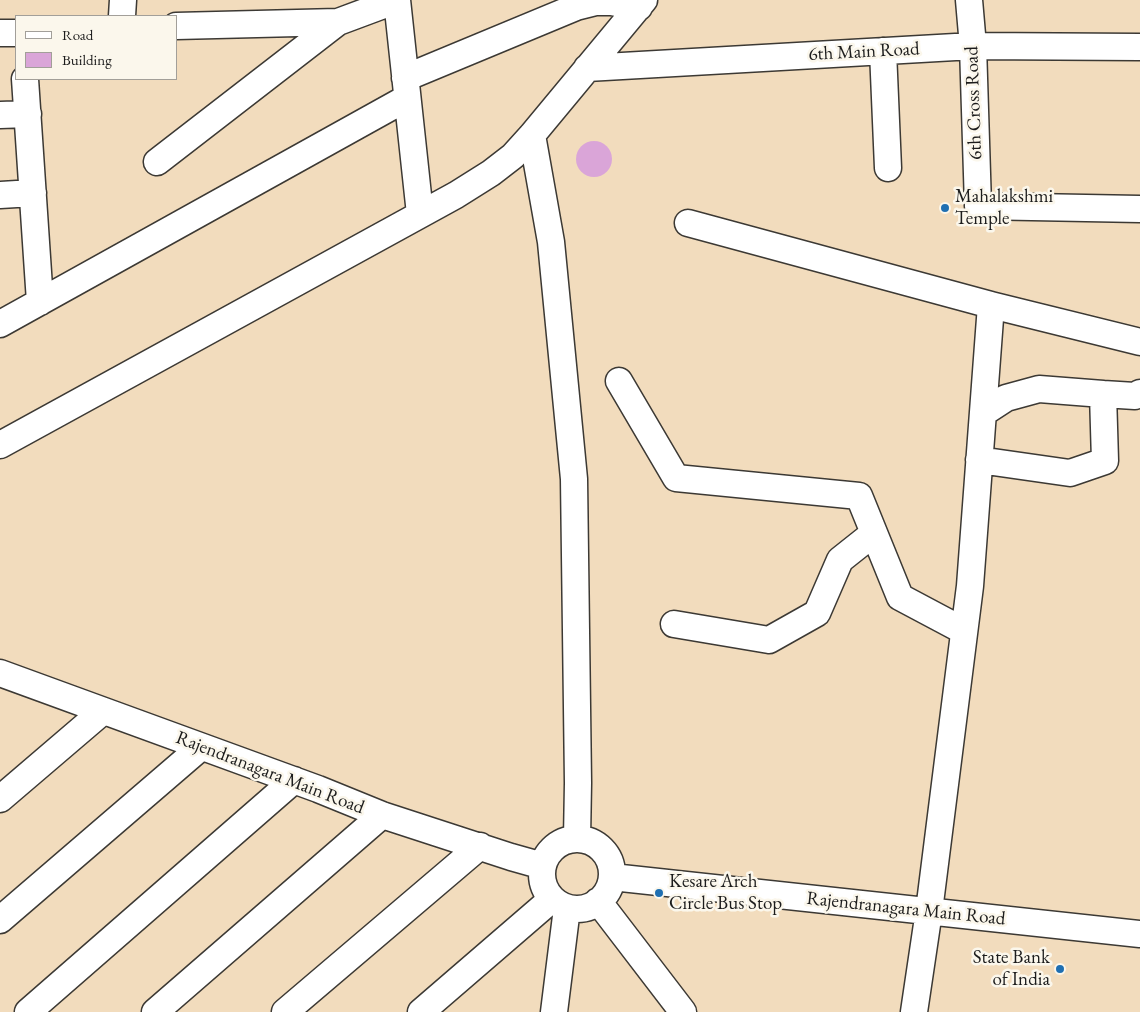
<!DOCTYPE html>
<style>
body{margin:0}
#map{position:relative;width:1140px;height:1012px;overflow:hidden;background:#f2dcbd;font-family:"EB Garamond",serif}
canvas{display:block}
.legend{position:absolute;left:15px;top:15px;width:162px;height:65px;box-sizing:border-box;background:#fbf7ec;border:1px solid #a29f99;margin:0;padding:6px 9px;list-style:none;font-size:15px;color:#1c1c1c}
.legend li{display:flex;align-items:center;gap:10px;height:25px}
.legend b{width:25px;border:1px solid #a29f99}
</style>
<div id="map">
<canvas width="1140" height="1012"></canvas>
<ul class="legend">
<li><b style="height:6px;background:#fff"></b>Road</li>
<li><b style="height:14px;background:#daa5d8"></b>Building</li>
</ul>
</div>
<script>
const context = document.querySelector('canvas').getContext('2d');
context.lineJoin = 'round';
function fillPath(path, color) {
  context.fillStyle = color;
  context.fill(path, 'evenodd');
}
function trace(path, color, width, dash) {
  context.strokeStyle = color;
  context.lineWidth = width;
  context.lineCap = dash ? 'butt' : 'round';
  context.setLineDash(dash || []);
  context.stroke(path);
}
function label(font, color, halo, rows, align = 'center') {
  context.font = font + ' "EB Garamond",serif';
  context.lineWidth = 5;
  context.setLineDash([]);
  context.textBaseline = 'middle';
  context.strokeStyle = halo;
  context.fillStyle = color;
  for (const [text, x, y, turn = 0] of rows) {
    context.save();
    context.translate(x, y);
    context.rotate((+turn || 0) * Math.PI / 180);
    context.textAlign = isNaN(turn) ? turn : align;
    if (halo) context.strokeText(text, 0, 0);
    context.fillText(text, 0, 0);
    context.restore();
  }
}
const building = new Path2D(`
 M576 159a18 18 0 1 1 36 0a18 18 0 1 1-36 0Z`);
const minor = new Path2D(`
 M397,0L420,214
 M969,0L973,46L978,206L1140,209
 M122,16L123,0
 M176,26L338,22L397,0
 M0,33H16
 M883,51L888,168
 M587,68L973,46L1140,47
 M405,78L576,7L596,2H611L639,7
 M25,79L40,302
 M0,115L28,114
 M532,135L551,242L574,479L578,783L577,839
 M157,162L338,22
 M0,195L33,193
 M688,223L991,305
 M0,324L407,98
 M619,381L676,478L859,496L900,597L964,631
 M1103,394L1135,396L1140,393
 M0,445L456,195L491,173L513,156L532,135L644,0
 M979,460L1070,473L1105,461L1103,394L1039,389L1006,398L983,413
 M674,624L769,640L817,613L840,560L874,533
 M0,673L318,789L382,815L511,857L543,866
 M0,799L103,711
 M542 874a35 35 0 1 1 70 0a35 35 0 1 1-70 0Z
 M612,877L1140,934
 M598,901L683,1012
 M0,920L201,747
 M28,1012L294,780
 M155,1012L382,815
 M285,1012L480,846
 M421,1012L552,899
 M554,1012L567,908
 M914,1012L929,911L970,586L991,305L1140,342`);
const markers = [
 [945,208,5,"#1f6fb2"],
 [659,893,5,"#1f6fb2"],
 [1060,969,5,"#1f6fb2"]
];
const streetNames = [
 ["6th Main Road",864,52,-3],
 ["6th Cross Road",974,103,-92],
 ["Rajendranagara Main Road",270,773,21],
 ["Rajendranagara Main Road",906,909,6]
];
const poiNames = [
 ["Mahalakshmi",955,197],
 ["Temple",955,219],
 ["Kesare Arch",669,882],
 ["Circle Bus Stop",669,904],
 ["State Bank",1050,958,"right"],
 ["of India",1050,980,"right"]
];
fillPath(building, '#daa5d8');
trace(minor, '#3c3934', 29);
trace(minor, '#fff', 26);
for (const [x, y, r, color] of markers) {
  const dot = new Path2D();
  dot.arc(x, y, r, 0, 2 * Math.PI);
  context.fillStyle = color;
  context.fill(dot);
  trace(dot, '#fbf7ec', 2);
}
label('19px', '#1c1c1c', '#fbf7ec', streetNames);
label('19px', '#1c1c1c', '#fbf7ec', poiNames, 'left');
</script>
